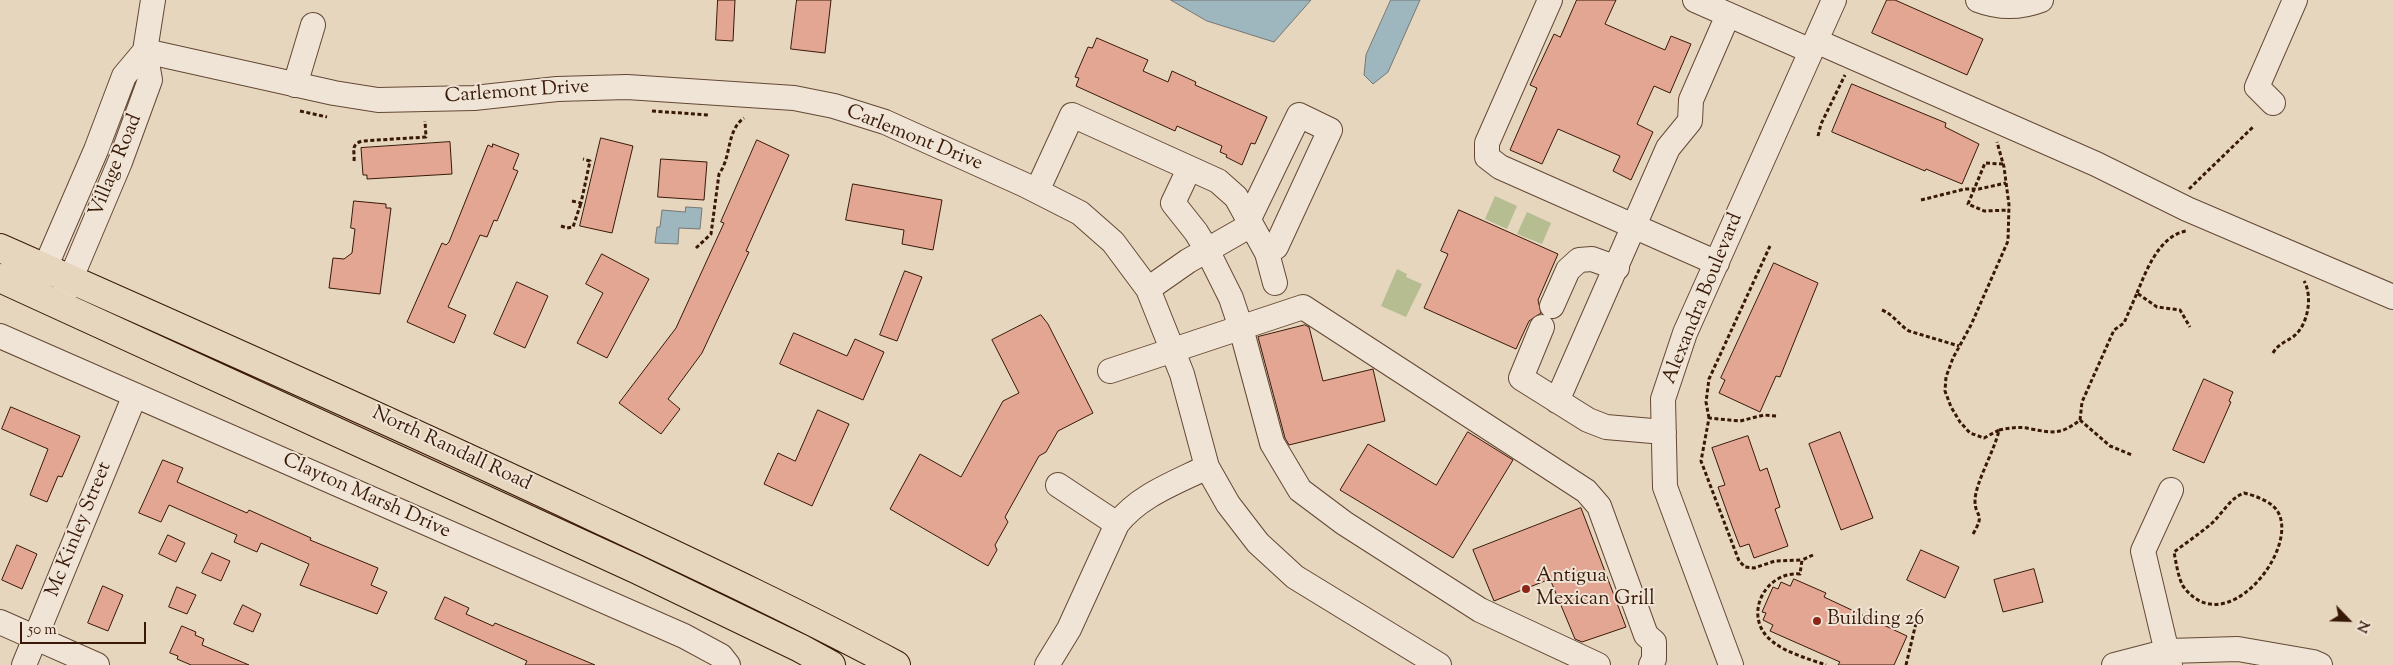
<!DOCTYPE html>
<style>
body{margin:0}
#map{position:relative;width:2393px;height:665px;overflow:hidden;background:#e7d6be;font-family:"Sorts Mill Goudy",serif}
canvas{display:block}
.north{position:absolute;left:2323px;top:595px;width:50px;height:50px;-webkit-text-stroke:4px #efe4d5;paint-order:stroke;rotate:114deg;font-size:14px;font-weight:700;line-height:20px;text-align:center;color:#381907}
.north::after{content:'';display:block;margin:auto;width:18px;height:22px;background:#381907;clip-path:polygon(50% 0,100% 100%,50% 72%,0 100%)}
.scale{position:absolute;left:20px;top:622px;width:126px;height:22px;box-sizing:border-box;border:2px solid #381907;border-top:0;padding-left:6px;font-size:15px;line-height:18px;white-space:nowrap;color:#381907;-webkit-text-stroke:4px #efe4d5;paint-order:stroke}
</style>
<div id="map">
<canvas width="2393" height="665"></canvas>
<div class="north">N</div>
<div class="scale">50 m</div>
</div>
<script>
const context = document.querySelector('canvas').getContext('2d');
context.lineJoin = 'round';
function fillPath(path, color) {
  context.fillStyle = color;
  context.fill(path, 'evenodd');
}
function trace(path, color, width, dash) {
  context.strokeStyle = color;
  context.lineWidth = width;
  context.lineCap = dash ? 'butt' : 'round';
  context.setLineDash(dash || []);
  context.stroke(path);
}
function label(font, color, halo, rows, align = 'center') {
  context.font = font + ' "Sorts Mill Goudy",serif';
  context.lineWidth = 4;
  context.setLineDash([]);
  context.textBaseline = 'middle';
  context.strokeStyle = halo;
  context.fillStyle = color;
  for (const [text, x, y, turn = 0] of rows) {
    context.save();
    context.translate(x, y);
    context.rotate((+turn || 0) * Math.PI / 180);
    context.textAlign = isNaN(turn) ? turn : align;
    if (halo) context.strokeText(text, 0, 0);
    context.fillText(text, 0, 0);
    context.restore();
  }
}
const green = new Path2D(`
 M1495,196L1517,206L1507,229L1485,219Z
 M1527,212L1551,223L1542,244L1517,234Z
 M1397,269L1407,274L1406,277L1422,284L1406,317L1381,306Z`);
const water = new Path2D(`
 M1171,0H1311L1274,42L1207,21Z
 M1391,0H1420L1388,72L1373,84L1364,75L1366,55Z
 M686,207L702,208L700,229L679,228L678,244L655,243L657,227H660L662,210L685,212Z`);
const building = new Path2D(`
 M718,0H735L733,41L716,40Z
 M797,0H831L825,53L791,49Z
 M1577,0H1616L1605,24L1665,50L1671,36L1691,44L1670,93L1654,86L1637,124L1653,132L1631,180L1613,171L1620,156L1558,129L1542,164L1510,150L1537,88L1530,85L1554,34L1560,37Z
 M1887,0H1895L1983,39L1967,75L1872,33Z
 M1097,38L1148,60L1143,71L1168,82L1172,71L1196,82L1195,85L1267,117L1255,144L1251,143L1242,165L1226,157L1227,155L1220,152L1222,146L1177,126L1175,131L1076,86L1079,78L1075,77L1088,47L1092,48Z
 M1852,84L1946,123L1945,127L1979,144L1962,184L1926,169L1925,171L1832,132Z
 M601,138L633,146L612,233L580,226Z
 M757,140L789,155L746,251L749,252L702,353L668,399L680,409L661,434L619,403L676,328L724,223L721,222Z
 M450,142L452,174L367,179V175H363L361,148Z
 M493,144L519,154L513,169L518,171L497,221L494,220L487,237L480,235L448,307L466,315L454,343L407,322L442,243L446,245L449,242L488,145L492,147Z
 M661,159L707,162L704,200L658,197Z
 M853,184L942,200L933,250L902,244L904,230L846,220Z
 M354,201L386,204V208H391L380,294L329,288L333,258L344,259L352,253L355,229L351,228Z
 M1459,210L1558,254L1538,300L1541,313L1529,321L1516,349L1424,308L1448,254L1441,251Z
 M602,254L649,279L607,358L577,343L603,293L586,284Z
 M1774,263L1818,283L1780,377L1776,376L1760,412L1719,393L1725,380L1721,378Z
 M905,271L922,277L897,341L880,335Z
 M517,282L548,296L525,348L494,334Z
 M1041,315L1048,324L1093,413L1058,431L1046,452L1039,456L1005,517L1008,522L995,545L997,550L988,566L890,509L920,454L961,477L1003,401L1019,393L992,340Z
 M1305,325L1309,327L1323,381L1373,369L1385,421L1289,445L1285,438L1258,337Z
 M794,333L847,356L855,339L884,352L863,400L780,364Z
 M2204,379L2233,392L2229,401L2231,402L2204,463L2173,450Z
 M11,407L80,436L62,477L58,476L47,502L30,495L48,449L2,429Z
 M818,410L849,424L812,506L764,484L778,453L795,461Z
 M1468,432L1513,460L1453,558L1340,490L1368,444L1436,485Z
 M1840,432L1873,518L1841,530L1809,444Z
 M1748,436L1760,471L1767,468L1780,507L1775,509L1788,546L1754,558L1749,544L1740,547L1732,526L1718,487L1725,485L1712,448Z
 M163,460L183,468L177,482L247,513L249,510L311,538L310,540L378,568L371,585L387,592L377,614L300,585L309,564L261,543L257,552L234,542L237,535L169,505L161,522L139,513Z
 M1581,508L1626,627L1582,642L1575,639L1550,579L1494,601L1473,550Z
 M168,535L185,543L176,562L159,554Z
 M17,545L37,554L22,589L2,580Z
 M1921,550L1959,567L1945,598L1907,580Z
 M212,553L230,561L221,581L202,573Z
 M2034,569L2043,602L2003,612L1994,580Z
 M1794,579L1826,593L1824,597L1907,636L1894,665H1838L1840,662L1770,631L1773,625L1763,620L1766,613L1762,612L1773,587L1778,589L1781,582L1790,586Z
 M103,586L123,595L108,631L88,623Z
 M177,587L196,595L187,614L169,607Z
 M445,597L469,608L466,614L493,626L495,623L595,665H525L527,661L435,619Z
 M243,605L261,614L253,632L234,624Z
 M182,626L196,632L195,635L204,639L202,645L249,665H191L177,659L178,656L170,653Z`);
const path = new Path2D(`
 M300,111L327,117
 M652,111L709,115
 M1818,136L1821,124L1845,75
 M354,161C355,151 350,145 362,141L426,137L425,121
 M2003,164L1985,163L1968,204L1984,211L2009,210
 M2189,189L2253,127
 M1921,200L1965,189H1979L2006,183
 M572,201L581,203L590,161L583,159
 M561,226L567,228L573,227L581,203
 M696,248L711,234L719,174C732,156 726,131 744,118
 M2137,293C2146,271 2159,236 2186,231
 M1882,310C1894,315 1899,325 1909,331L1959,346
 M2273,353C2278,344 2286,342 2294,336C2308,325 2313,296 2304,281
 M1776,416L1764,415L1740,421L1709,418L1701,461L1739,561L1745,567L1754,568L1775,561L1802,560
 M1709,418L1706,402L1709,379L1770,246
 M2080,420L2082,402L2114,330L2124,323L2137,293L2157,307L2180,310L2190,327
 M1999,430C2010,428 2020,426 2031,429C2053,433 2061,435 2080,420L2110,446L2132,455
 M2244,493C2256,496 2274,502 2279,514C2297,553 2224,643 2183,586C2178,577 2176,562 2174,552C2186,543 2199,534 2211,524C2223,513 2230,498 2244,493Z
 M1973,534C1986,512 1975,518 1975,501C1975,483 1995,450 1999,430L1984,438L1970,433L1960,422L1951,407L1945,391L1946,377L1953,358L1971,325L2008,241L2009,205L2004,167L1997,142
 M1813,555L1802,560L1800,574C1764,571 1741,618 1773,642C1787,653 1809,659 1826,665
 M1906,665L1916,623`);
const minor = new Path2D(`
 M1550,0L1487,143V157L1500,167L1717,263
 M1695,0L1811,51
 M1978,0C1999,8 2020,8 2041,0
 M1816,41L2096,164L2187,209L2393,297
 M145,51L334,93L378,100L474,98L557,89L627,87L794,98L834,106L885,122L1025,185L1080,213L1113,242L1148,289L1182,374L1207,467L1228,504L1258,543L1295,577L1439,665
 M295,85L313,25
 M2273,103L2257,87L2295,0
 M1189,169L1173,203L1196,232L1207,250L1231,298L1241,328L1272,443L1300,490L1344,523L1480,610L1598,665
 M1037,191L1072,115L1218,181L1236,197L1267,253L1275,283
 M38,284L96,150L124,76L145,51
 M1148,289L1188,261L1244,229L1299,115L1330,130L1276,247L1267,253
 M60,304L120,162L150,80L145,51L153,0
 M1552,306L1568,270L1579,260L1592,259L1617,268
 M1542,327L1521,378L1588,420L1606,427L1664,432
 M0,336L684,636L721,656L728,665
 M1110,371L1303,307L1586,491L1599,506L1646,635L1654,642V659L1651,665
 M1557,401L1668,148L1690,121L1691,100L1728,15
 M1058,485L1117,524
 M0,622L97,665
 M24,665L135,395
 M1047,665L1069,629L1117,524C1140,495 1175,483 1207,467
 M1731,665L1665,487L1663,399L1685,333L1834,0
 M2114,665L2168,651L2238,649L2313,662L2320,665
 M2170,665L2143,551L2171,490`);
const major = new Path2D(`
 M0,248C197,335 393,422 588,514C692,563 795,611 896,665
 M0,278L636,569L800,648L831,665`);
const markers = [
 [1526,589,5,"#8f2418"],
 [1817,621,5,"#8f2418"]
];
const streetNames = [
 ["Carlemont Drive",517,93,-4],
 ["Carlemont Drive",914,139,22],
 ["Village Road",117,166,-68],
 ["Alexandra Boulevard",1704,299,-68],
 ["North Randall Road",451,450,25],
 ["Clayton Marsh Drive",366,497,24],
 ["Mc Kinley Street",80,530,-68]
];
const poiNames = [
 ["Antigua",1536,578],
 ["Mexican Grill",1536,601],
 ["Building 26",1827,621]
];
fillPath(green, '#b6bd91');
fillPath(water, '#9eb6be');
trace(water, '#757775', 1);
fillPath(building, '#e3a693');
trace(building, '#381907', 1);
trace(minor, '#644835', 26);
trace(major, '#381907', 30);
trace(path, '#381907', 3, [4, 2.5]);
trace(minor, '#efe4d5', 24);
trace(major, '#e7d6be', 28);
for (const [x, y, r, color] of markers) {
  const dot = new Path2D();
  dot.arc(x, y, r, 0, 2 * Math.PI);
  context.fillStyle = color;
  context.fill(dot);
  trace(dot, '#efe4d5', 2);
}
label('20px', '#381907', '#efe4d5', streetNames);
label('20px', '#381907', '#efe4d5', poiNames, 'left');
</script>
